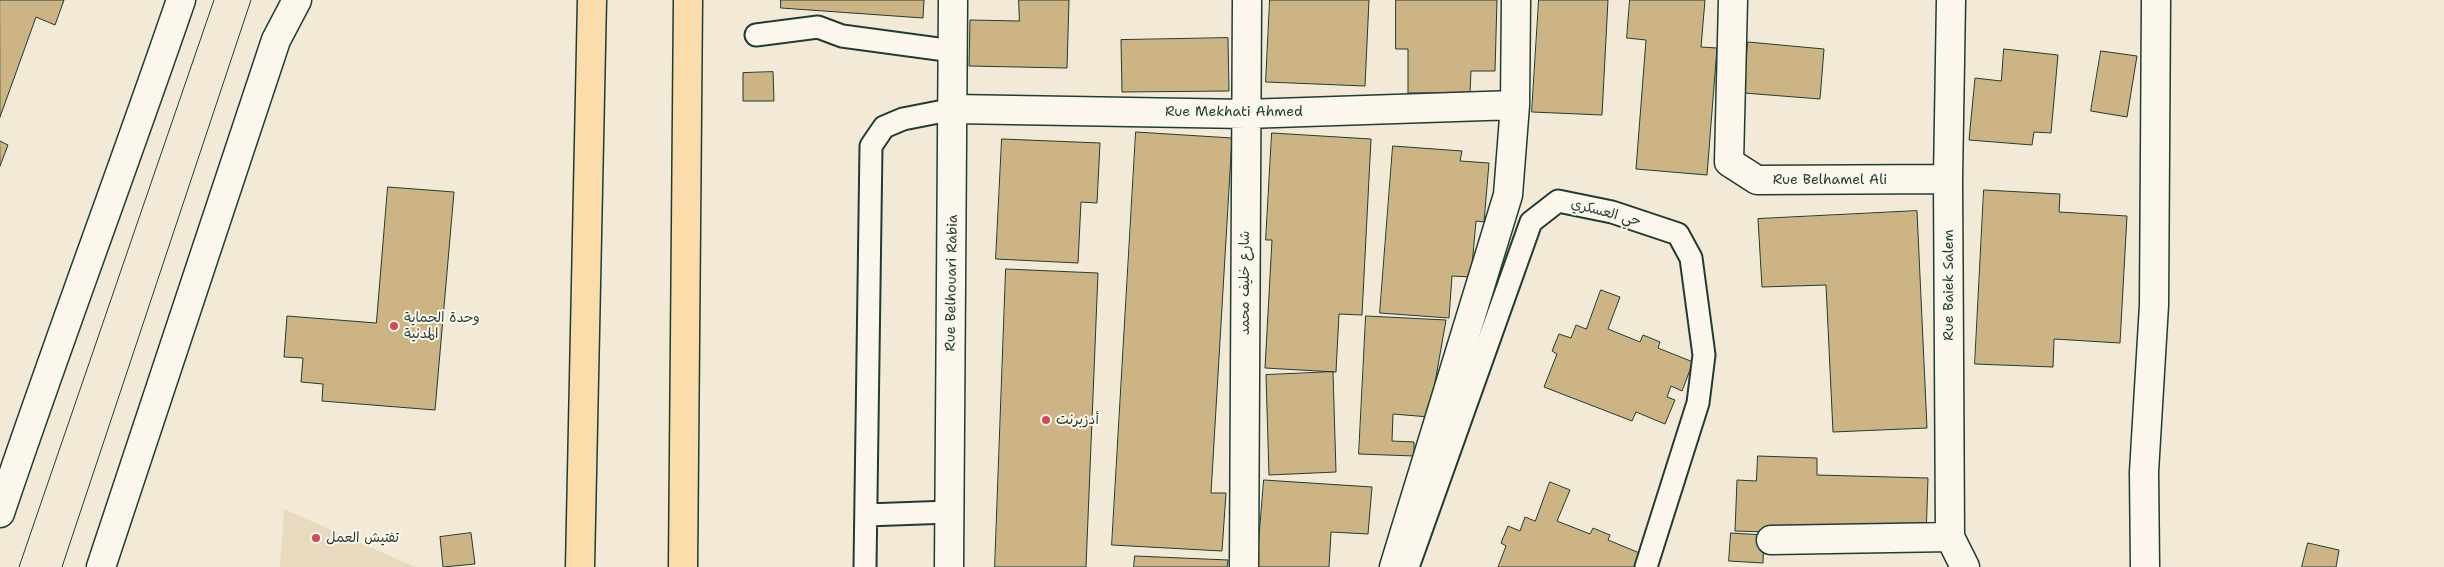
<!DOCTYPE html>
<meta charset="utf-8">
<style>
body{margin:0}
canvas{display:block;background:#f2ead7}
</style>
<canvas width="2444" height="567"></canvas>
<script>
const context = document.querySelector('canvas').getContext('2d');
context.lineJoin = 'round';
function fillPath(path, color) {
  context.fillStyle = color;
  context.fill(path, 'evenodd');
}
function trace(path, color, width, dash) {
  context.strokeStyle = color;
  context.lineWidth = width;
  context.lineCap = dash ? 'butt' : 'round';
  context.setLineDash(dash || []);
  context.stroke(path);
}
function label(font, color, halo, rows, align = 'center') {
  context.font = font + ' "Shantell Sans","Playpen Sans Arabic",sans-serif';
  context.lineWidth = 4;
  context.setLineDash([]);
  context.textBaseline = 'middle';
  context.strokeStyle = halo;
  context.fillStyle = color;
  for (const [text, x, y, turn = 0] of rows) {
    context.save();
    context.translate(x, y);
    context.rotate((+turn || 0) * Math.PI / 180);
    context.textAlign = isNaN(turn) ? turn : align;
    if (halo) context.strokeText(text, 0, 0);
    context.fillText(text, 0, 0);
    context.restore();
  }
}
const built = new Path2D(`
 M284,509L415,567H280Z`);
const building = new Path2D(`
 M0,0H64L55,25L36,17L0,117Z
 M781,0H924L923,18L781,8Z
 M1019,0H1069L1067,68L969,66L970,20L1019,21Z
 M1270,0H1369L1365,86L1266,82Z
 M1396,0H1497L1495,71H1471L1470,93H1408V49H1396Z
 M1539,0H1608L1602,115L1532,112Z
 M1630,0H1705L1701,47L1717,48L1707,175L1636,169L1646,40L1627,38Z
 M1228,38L1229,91L1122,92L1121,40Z
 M1748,42L1824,49L1820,99L1744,93Z
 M2004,49L2058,55L2051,133L2034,132L2032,145L1969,140L1975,78L2001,81Z
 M2101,51L2137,56L2127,117L2091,111Z
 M773,72L774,101H743V73Z
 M1136,132L1232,138L1211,493H1226L1222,551L1112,545Z
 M1272,133L1371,139L1362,315L1339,314L1336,372L1265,368L1272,240H1266Z
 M1002,139L1100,143L1097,203L1081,202L1078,263L996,259Z
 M0,141L8,145L0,166Z
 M1393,146L1462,151L1460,161L1489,163L1484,222L1476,221L1471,277L1452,276L1449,318L1380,313Z
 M388,187L454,192L435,410L322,401L323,384L301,382L303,358L284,357L287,316L376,323Z
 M1984,190L2060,194L2059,212L2127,216L2120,343L2054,339L2053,367L1975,364Z
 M1917,211L1927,428L1833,432L1826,285L1762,287L1758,219Z
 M1006,269L1098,273L1086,567H995Z
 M1601,290L1620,297L1608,329L1640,342L1643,335L1660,342L1658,348L1693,362L1682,391L1671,386L1667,397L1675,400L1665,424L1636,412L1632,421L1544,387L1557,354L1552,351L1559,334L1571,338L1576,325L1586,329Z
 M1366,316L1446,320L1429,417L1393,414L1392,441L1414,442V456L1359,454Z
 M1333,372L1336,472L1269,475L1266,375Z
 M1758,456L1817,458V475L1928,478L1926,537L1735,531L1737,480L1756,481Z
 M1264,480L1372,487L1368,534L1331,532L1329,567H1257Z
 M1550,482L1570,490L1557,521L1590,534L1593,528L1610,535L1608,540L1642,554L1637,567H1498L1506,546L1501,543L1508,526L1520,531L1525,517L1535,521Z
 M471,533L475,564L443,567L440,537Z
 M1731,533L1764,535L1763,563L1729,561Z
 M2308,543L2339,550L2336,567H2302Z
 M1135,556L1228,560L1227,567H1134Z`);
const lane = new Path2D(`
 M756,35L818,27L842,36L953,51
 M866,515L950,512
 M865,567L871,146L884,127L903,119L954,109
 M1408,567L1531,222L1558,201L1612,212L1678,234L1691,258L1704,355L1698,403L1646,567`);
const street = new Path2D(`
 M1733,0L1729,162L1757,180L1948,179
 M1951,0L1948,179L1950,537L1965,567
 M954,109L1246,114L1515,105
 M0,513C58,341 122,172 181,0
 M1771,540L1950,537
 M101,567L276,40L297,0
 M949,567L953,0
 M1244,567L1247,0
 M1394,567L1508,195L1515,105L1516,0
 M2145,567L2144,472L2154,305L2156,0`);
const primary = new Path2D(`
 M580,567L592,0
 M683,567L688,0`);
const tram = new Path2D(`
 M19,567L214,0
 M62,567L251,0`);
const markers = [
 [394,326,5,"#d1495b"],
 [1046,420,5,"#d1495b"],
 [316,538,5,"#d1495b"]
];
const streetNames = [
 ["Rue Mekhati Ahmed",1234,112],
 ["Rue Belhamel Ali",1830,180],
 ["حي العسكري",1606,213,15],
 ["Rue Belhouari Rabia",952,283,-89],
 ["شارع خليف محمد",1245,283,-90],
 ["Rue Baiek Salem",1949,285,-90]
];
const poiNames = [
 ["وحدة الحماية",404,318],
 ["المدنية",404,334],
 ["أدزبرنت",1056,420],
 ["تفتيش العمل",326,538]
];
fillPath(built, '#e7dabe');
fillPath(building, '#cdb484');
trace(building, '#1f3d34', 1);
trace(lane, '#1f3d34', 25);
trace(street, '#1f3d34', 31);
trace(primary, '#1f3d34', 31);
trace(lane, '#fbf7ec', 21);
trace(street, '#fbf7ec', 28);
trace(primary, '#fbddab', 28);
trace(tram, '#1f3d34', 1);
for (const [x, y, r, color] of markers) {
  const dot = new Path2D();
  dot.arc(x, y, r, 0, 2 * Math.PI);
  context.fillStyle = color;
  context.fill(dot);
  trace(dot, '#fbf7ec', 2);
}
label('14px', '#1f3d34', '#fbf7ec', streetNames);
label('14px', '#1f3d34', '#fbf7ec', poiNames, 'left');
</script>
